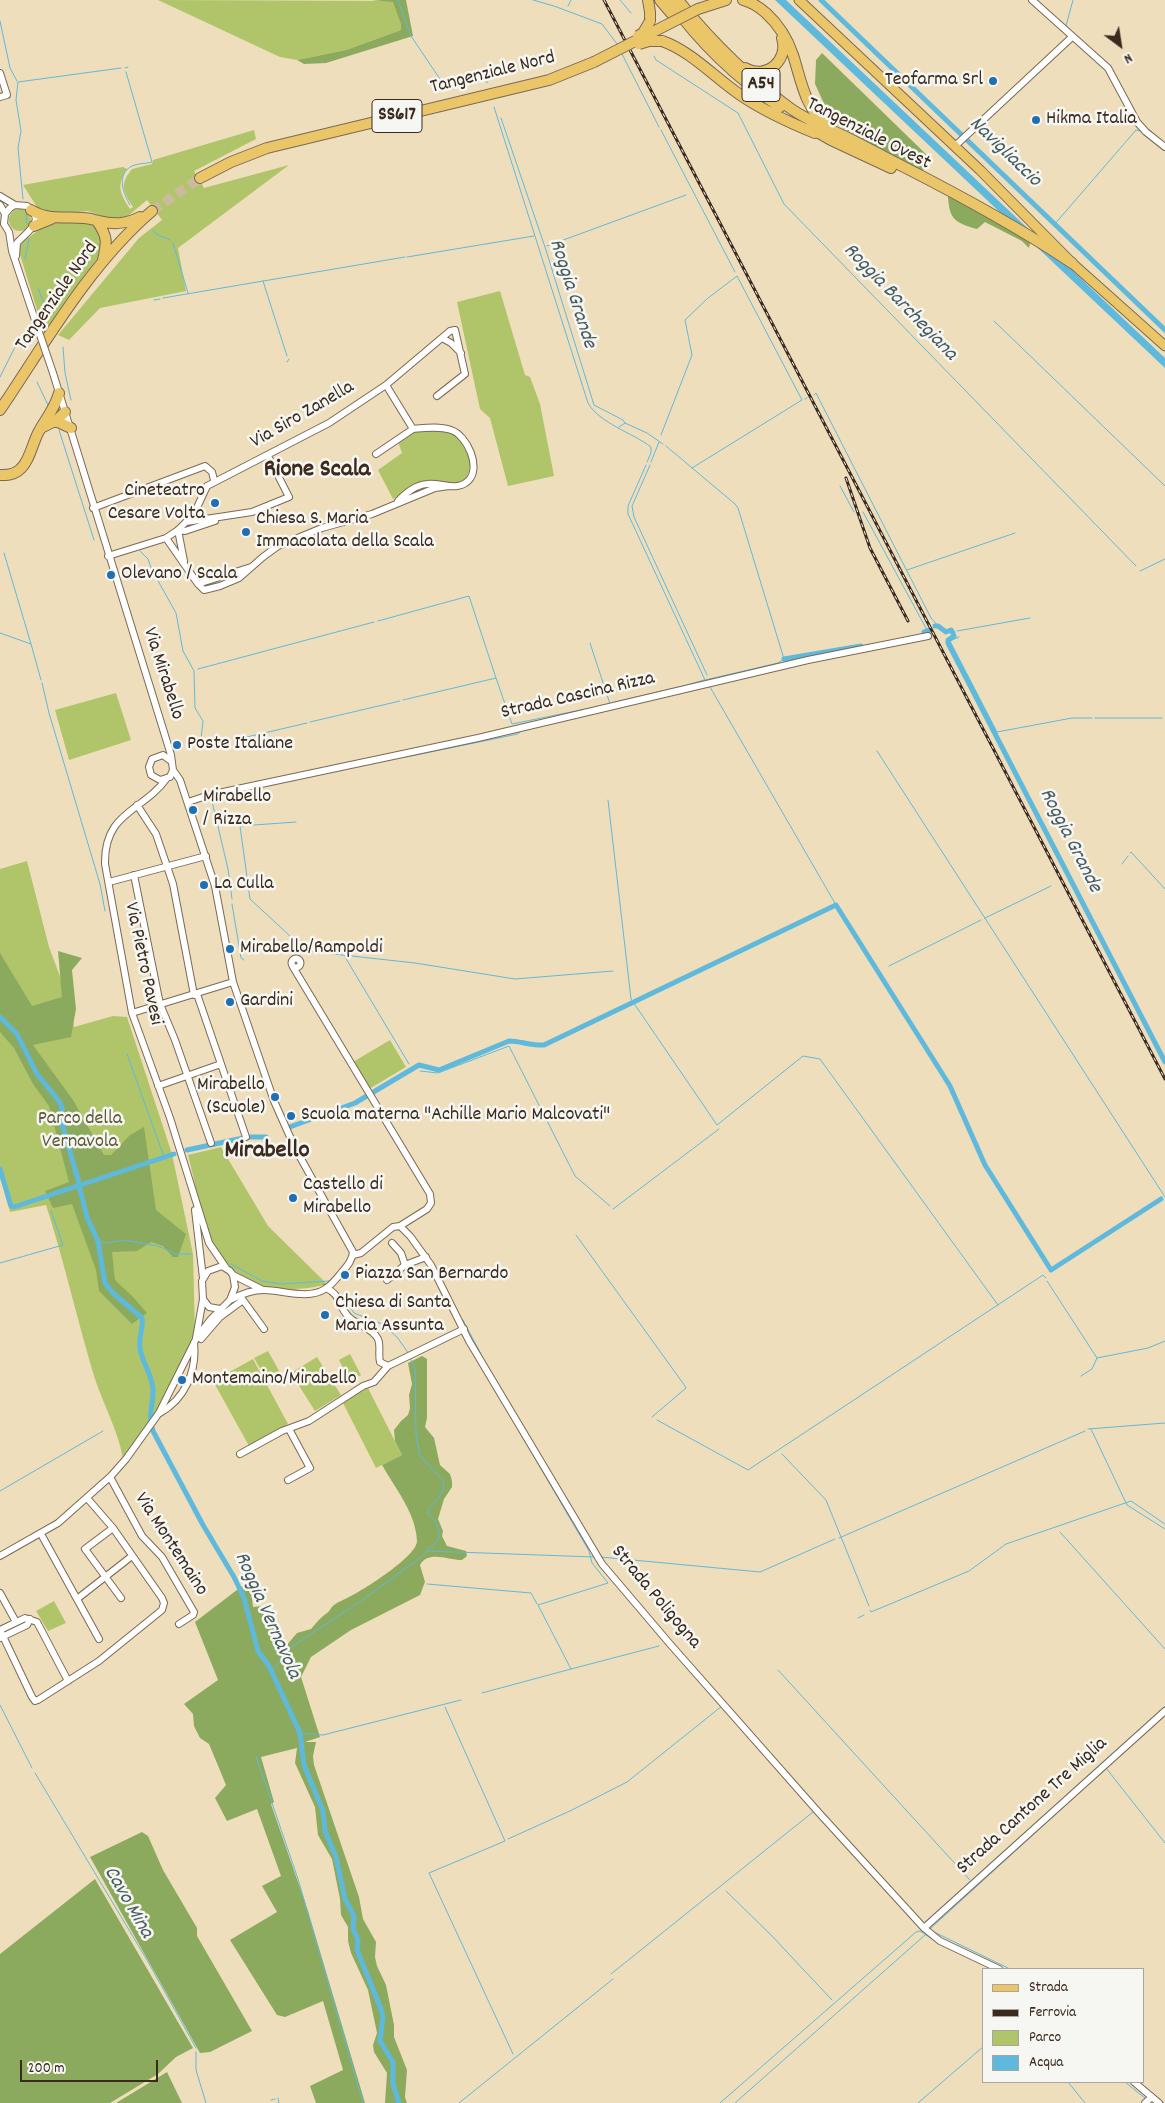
<!DOCTYPE html>
<style>
body{margin:0}
#map{position:relative;width:1165px;height:2103px;overflow:hidden;background:#efdebc;font-family:Dekko,sans-serif}
canvas{display:block}
.legend{position:absolute;left:982px;top:1968px;width:162px;height:115px;box-sizing:border-box;background:#f6f6f2;border:1px solid #aba49d;margin:0;padding:6px 9px;list-style:none;font-size:15px;color:#3b2a1e}
.legend li{display:flex;align-items:center;gap:10px;height:25px}
.legend b{width:25px;border:1px solid #aba49d}
.north{position:absolute;left:1095px;top:20px;width:50px;height:50px;-webkit-text-stroke:4px #f6f6f2;paint-order:stroke;rotate:149deg;font-size:14px;font-weight:700;line-height:20px;text-align:center;color:#3b2a1e}
.north::after{content:'';display:block;margin:auto;width:18px;height:22px;background:#3b2a1e;clip-path:polygon(50% 0,100% 100%,50% 72%,0 100%)}
.scale{position:absolute;left:20px;top:2060px;width:138px;height:22px;box-sizing:border-box;border:2px solid #3b2a1e;border-top:0;padding-left:6px;font-size:15px;line-height:18px;white-space:nowrap;color:#3b2a1e;-webkit-text-stroke:4px #f6f6f2;paint-order:stroke}
</style>
<div id="map">
<canvas width="1165" height="2103"></canvas>
<ul class="legend">
<li><b style="height:6px;background:#ebc669"></b>Strada</li>
<li><b style="height:6px;background:#3b2a1e"></b>Ferrovia</li>
<li><b style="height:14px;background:#b0c56a"></b>Parco</li>
<li><b style="height:14px;background:#5fb9dc"></b>Acqua</li>
</ul>
<div class="north">N</div>
<div class="scale">200 m</div>
</div>
<script>
const context = document.querySelector('canvas').getContext('2d');
context.lineJoin = 'round';
function fillPath(path, color) {
  context.fillStyle = color;
  context.fill(path, 'evenodd');
}
function trace(path, color, width, dash) {
  context.strokeStyle = color;
  context.lineWidth = width;
  context.lineCap = dash ? 'butt' : 'round';
  context.setLineDash(dash || []);
  context.stroke(path);
}
function label(font, color, halo, rows, align = 'center') {
  context.font = font + ' Dekko,sans-serif';
  context.lineWidth = 5;
  context.setLineDash([]);
  context.textBaseline = 'middle';
  context.strokeStyle = halo;
  context.fillStyle = color;
  for (const [text, x, y, turn = 0] of rows) {
    context.save();
    context.translate(x, y);
    context.rotate((+turn || 0) * Math.PI / 180);
    context.textAlign = isNaN(turn) ? turn : align;
    if (halo) context.strokeText(text, 0, 0);
    context.fillText(text, 0, 0);
    context.restore();
  }
}
const green = new Path2D(`
 M158,0L393,1L401,25V30L346,50L297,60L280,57Z
 M254,130L256,139L194,171L204,188L289,165L178,248L186,291L100,308L69,340L58,335L139,238L162,220L147,200L128,216L111,219L88,211L53,214L37,207L23,185L123,167L127,169C116,186 120,193 130,209L133,207C123,191 119,185 132,169L152,164L153,160Z
 M9 220a11 11 0 1 1 22 0a11 11 0 1 1-22 0Z
 M84,222L96,226L101,231V254L84,276L45,336L18,248L25,240L47,224Z
 M500,291L525,375L530,377L540,404L554,476L508,486L490,418L480,409L457,302Z
 M413,431C424,431 444,428 453,433C471,443 477,472 460,484L414,486L393,499L378,470L402,453L398,442Z
 M116,693L131,740L69,760L55,710Z
 M27,861L49,947L70,1003L74,1027L113,1016L127,1017L172,1154L193,1254L195,1335L157,1413L123,1459C118,1430 103,1404 94,1376C77,1319 64,1261 46,1205L10,1212L0,1177V869Z
 M390,1040L406,1067L369,1089L353,1062Z
 M221,1147L268,1226L327,1284C307,1290 279,1291 259,1286C244,1282 221,1260 214,1246C202,1222 195,1182 188,1155Z
 M268,1351L282,1376L269,1384L254,1358Z
 M350,1354L361,1375L350,1381L339,1360Z
 M317,1357L341,1395L315,1411L291,1373Z
 M253,1359L288,1424L249,1446L213,1381Z
 M368,1388L402,1455L376,1468L342,1401Z
 M54,1601L66,1623L48,1631L36,1611Z`);
const forest = new Path2D(`
 M371,0H406L413,36L326,63L304,64L297,60L346,50L401,30V25L393,2Z
 M822,53L931,159L922,172L833,123L815,84L816,60Z
 M948,196L1031,239L1029,248L1022,241L985,222L977,229C955,223 949,219 948,196Z
 M58,951L82,958L72,970L76,1009L71,1037L33,1045L73,1100L104,1155H111L130,1135L144,1127L156,1210L186,1234L178,1257H173L163,1246L151,1242L137,1251L112,1252L115,1280L134,1298L147,1313L132,1324L99,1291L96,1270L72,1204L53,1208L45,1191L69,1182L49,1106L33,1084L14,1048L0,1032V953L32,1006L62,997Z
 M422,1356L427,1359V1418L425,1427L434,1438L440,1465L450,1474L452,1481V1487L444,1499L438,1519L443,1531L442,1536L447,1546L466,1551L467,1556L462,1560C448,1560 428,1550 420,1565L425,1582L420,1595L351,1630L311,1657L301,1677L320,1737L305,1742H316L313,1756L314,1765L359,1897L363,1919L376,1942L375,1957L377,1966L386,1985L394,2025V2037L407,2070L405,2097L407,2103H385L387,2073L374,2052L373,2045L377,2033L368,1990L351,1953L348,1941V1927L341,1915L340,1899L332,1859L318,1835L315,1807L295,1763L297,1748L261,1757L274,1802L271,1804L308,1911L365,2103H316L310,2086L343,2070L323,2001L285,2017L277,2015L230,1940L277,1912L262,1886L281,1876L257,1809L227,1821L215,1798L226,1785L209,1744L200,1738L194,1726L193,1714L184,1704L218,1680L195,1622L250,1580L253,1607L265,1606L286,1646L297,1633L311,1629C318,1621 318,1620 327,1613C330,1611 331,1607 334,1605C339,1601 346,1599 351,1596C365,1589 417,1556 417,1541C416,1513 395,1488 382,1465L402,1455L395,1441L394,1430L401,1421L408,1415L410,1408L409,1395L412,1384L408,1363Z
 M142,1832L148,1836L163,1870L197,1928V1936L252,2031L210,2052L200,2053L90,1857Z
 M95,1879L193,2048L176,2057L158,2074L110,2103H0V1954Z
 M167,2072L182,2103H116Z`);
const water = new Path2D(`
 M775,0H786L1165,358V368Z`);
const stream = new Path2D(`
 M398,0L411,36L446,88L486,77L487,83
 M533,0L554,6L602,24L617,44
 M620,0L631,13
 M568,6L571,0
 M0,21L10,68L17,81
 M1066,26L1073,0
 M621,52L659,127
 M654,56L656,60L738,113L784,204L1136,566
 M125,68L128,67
 M126,72L152,162C146,164 138,163 132,166C116,174 123,193 130,205
 M494,107L588,403C599,423 633,433 651,447V453L647,462
 M501,118L545,247L594,405L623,420L625,423
 M661,130L735,272
 M23,199L18,148L21,131L16,100L18,82L121,68
 M26,215L27,224
 M1054,225L1136,130L1141,131
 M153,230L156,234L170,240
 M173,243L188,293
 M547,246L686,195
 M407,257L534,236
 M25,259L29,239
 M263,281L287,356
 M38,288L47,312
 M163,298L405,257
 M154,300L160,299
 M994,321L1165,486
 M63,347L65,373L71,400
 M287,362L289,359
 M0,377L16,345L18,344L21,348
 M37,382L48,405
 M814,395L816,393L931,618L938,626
 M805,399L807,398
 M619,427L625,423L647,433L663,444
 M59,430L94,540
 M661,435L692,355L685,320L708,298L737,276L802,400L692,468
 M651,462L659,442
 M646,465L628,506V514L705,680L778,663L784,659L738,508L735,504L666,446
 M650,465L632,506L634,517L707,675
 M840,486L854,512
 M863,512L927,630
 M140,551L148,559L152,570L176,613L183,651L194,671L195,708L203,721L201,739
 M4,553L31,644
 M907,570L1015,533
 M1140,571L1165,559
 M378,621L469,596L496,678
 M957,631L1030,618
 M0,633L31,644L41,680
 M959,637L950,641L997,732L1072,718H1092
 M198,669L374,622
 M42,683L49,713L100,884L105,911
 M687,685L704,680
 M710,687L836,905
 M403,700L496,678L512,724L610,704L590,643
 M615,702L683,686
 M1095,718H1162
 M310,722L400,701
 M234,740L307,723
 M877,751L1165,1197
 M406,757L518,734L521,731
 M211,797L228,869L232,899
 M608,800L631,999L717,1125L803,1056L820,1059L998,1305
 M296,822L240,826L250,899L303,948
 M1130,853L1131,852L1165,889
 M1122,864L1128,856
 M232,904L241,958L244,960
 M985,918L1051,886
 M306,951L415,963L515,979L613,971
 M345,957L409,1064
 M889,966L981,920
 M127,1054L164,1157
 M420,1071L438,1073L509,1046L575,1176L610,1206
 M613,1209L719,1129
 M576,1235L685,1386L686,1388L652,1417
 M98,1241L106,1243L124,1240L158,1246L176,1254H191
 M0,1263L63,1245L51,1211
 M231,1264L262,1281L281,1284L329,1281
 M1047,1281L1097,1358L1148,1348L1165,1341
 M341,1294L354,1313L382,1324L397,1337L409,1354
 M463,1320L482,1356
 M1081,1376L1092,1369L1097,1358
 M512,1419L589,1551L592,1563L608,1583L538,1605L571,1669L659,1646
 M657,1420L748,1470L1043,1275L1046,1278
 M1088,1429L1165,1423
 M1091,1429L1127,1505L1165,1529
 M782,1454L826,1500L869,1606
 M0,1491L103,1431
 M1060,1532L1165,1649
 M839,1538L1085,1431
 M428,1551L594,1557
 M601,1557L760,1572L835,1539
 M427,1584L531,1593L537,1604
 M870,1610L871,1612L969,1571L1006,1544L1131,1501L1165,1524
 M858,1618L864,1615
 M778,1670L970,1880
 M272,1672L290,1648L361,1601L421,1557L439,1539C439,1528 438,1521 429,1515L428,1510C436,1501 444,1494 444,1481L420,1456L416,1435L415,1368L410,1358
 M482,1693L571,1669
 M0,1705L32,1768
 M445,1707L505,1841L429,1873L513,2054
 M300,1733L323,1735L461,1700
 M256,1756L298,1879L363,2103
 M35,1773L147,1960L196,2048
 M801,1788L840,1831
 M508,1839L572,1810L627,1782L722,1706
 M726,1891L772,1936L832,2000
 M924,1923L1165,1706
 M930,1929L1106,1768L1165,1843
 M934,1932L1010,1969
 M611,1974L813,1812
 M196,2052V2070L206,2103
 M1068,2082L1085,2103
 M1125,2082L1146,2099
 M1139,2082L1164,2103
 M278,2098L279,2103
 M271,2100L275,2099
 M459,2103L613,1979
 M720,2103L916,1932L920,1931L935,1941
 M735,2103L925,1935
 M918,2103L984,2046`);
const canal = new Path2D(`
 M821,0L1165,330
 M935,626H938L946,632L951,630L953,633
 M924,632L929,630
 M954,636L948,640V643L1165,1062
 M784,659L861,646
 M0,1017L17,1034L37,1074L59,1101L62,1108L63,1127L79,1183
 M287,1128L355,1103L419,1065L439,1070L509,1041C521,1041 531,1046 544,1045L836,905L950,1086L985,1165L1051,1270L1161,1199
 M250,1137H266
 M187,1150L243,1138
 M0,1169L11,1206L14,1207L174,1154
 M80,1189L87,1217L98,1241L105,1283L113,1293L142,1318C144,1328 138,1337 140,1348C142,1363 152,1374 153,1389C154,1405 147,1414 153,1431L203,1525L234,1577L244,1598L258,1651L269,1666L300,1733L304,1765L323,1811L325,1831L336,1857L345,1899L354,1916L353,1928L358,1940L357,1950L381,2009L383,2017L380,2041L393,2062V2084L399,2103`);
const highwayTunnel = new Path2D(`
 M152,211L200,178`);
const minor = new Path2D(`
 M1032,0L1108,68L1137,122L1146,132L1165,147
 M0,73L7,95L0,97
 M955,146L1072,37
 M0,196L15,205L27,206C48,221 26,232 17,243L16,256
 M0,205L5,214
 M15,205L10,208L5,214L4,224L9,232L12,251L39,332
 M442,338L451,343L461,353
 M53,373L171,755L173,770L170,777L160,780L151,775L149,767L152,759L163,755L171,761
 M386,385L413,429
 M376,454L413,429
 M398,501C406,493 415,485 427,484C441,482 456,492 468,481C482,468 467,435 451,430C439,426 425,428 413,429
 M93,508L205,466L212,472L214,480
 M186,522L252,512L289,497L268,456
 M178,530L185,531L215,521
 M178,530L184,561
 M166,538L198,584L204,590L220,586L239,578L263,557L278,546L322,528L372,514L435,488L449,486
 M108,556L166,538L178,530L194,514L207,486L329,423L386,385L450,331L455,330L465,374L437,396
 M198,584L251,567
 M173,770L180,780L215,886L233,982L274,1101L295,1148L353,1252C352,1261 347,1266 342,1272C337,1278 332,1285 325,1289C308,1300 282,1290 264,1290C251,1290 241,1294 230,1300
 M167,778C143,812 104,811 105,864L132,1013L170,1118L209,1243L226,1268
 M188,802L209,795L478,738L808,660L928,636
 M137,805L156,834L173,884L194,995
 M134,875L160,1004L175,1040L211,1143
 M109,882L206,856
 M291.5 963a4.5 4.5 0 1 1 9 0a4.5 4.5 0 1 1-9 0Z
 M293,967L430,1194L431,1203L427,1209L400,1226
 M197,994L246,1137
 M132,1013L233,982
 M158,1086L221,1064
 M195,1210L203,1278
 M392,1243L401,1253L405,1265
 M353,1255L361,1253L393,1227L400,1226L410,1236L431,1265L469,1341L602,1564L670,1644L820,1814L924,1928L940,1941L999,1969
 M387,1280L405,1265L426,1257
 M326,1288C341,1295 338,1305 347,1315C355,1325 372,1327 378,1339C381,1346 378,1354 380,1362L388,1366L464,1329
 M203,1299L209,1307L220,1309
 M196,1338L203,1299L202,1281L208,1271L222,1266L230,1271L233,1275L263,1290
 M201,1339L220,1317L243,1300L264,1329
 M160,1413C185,1399 197,1371 194,1343
 M240,1454L282,1431L309,1421L363,1386L374,1382L388,1366
 M110,1477L142,1536L162,1557L194,1612L193,1615L179,1624
 M288,1480L310,1468L289,1429
 M113,1528L85,1549L121,1598
 M41,1534L99,1639
 M0,1556L58,1523L111,1476L126,1459L159,1413L196,1339L210,1320L230,1300L235,1287L233,1275
 M0,1593L16,1622
 M77,1599L132,1556
 M0,1630L32,1697L35,1701L38,1700L99,1661L162,1610L164,1603L162,1598L113,1528L87,1498
 M0,1630L25,1618L37,1622L68,1681
 M0,1638L27,1625L30,1619
 M924,1928L1165,1711
 M1134,2082L1159,2103
 M1145,2103L1152,2097`);
const major = new Path2D(`
 M799,0L980,170L1072,263L1165,346`);
const highway = new Path2D(`
 M648,0L650,12V21
 M660,0L671,13
 M669,0C700,43 736,78 780,107
 M678,0C711,41 747,77 790,108C808,121 830,129 850,139C868,148 886,158 904,167C961,196 1018,227 1072,263
 M743,0C751,2 759,7 766,13C778,24 788,40 793,55C801,79 805,111 829,126
 M698,9L726,0
 M662,41C691,51 714,77 739,94C762,110 788,122 815,133
 M745,68C766,80 789,61 782,38
 M810,128L831,140L891,168
 M200,178L231,162L267,148L549,80L594,62
 M31,210C49,221 64,216 84,218C89,218 94,220 99,221C114,225 126,224 140,217
 M97,221C108,237 107,242 103,260
 M34,226L51,219
 M0,410C46,342 89,265 152,211
 M51,422H58L71,428
 M43,427L57,420L65,412
 M0,475C7,475 12,475 18,471C29,463 32,445 38,433C45,419 55,409 59,393`);
const rail = new Path2D(`
 M604,0L1165,1079
 M846,478L870,548L908,621`);
const minorBridge = new Path2D(`
 M39,332L53,373`);
const highwayBridge = new Path2D(`
 M638,36L643,33L650,21
 M639,44L649,41H662
 M594,62L698,9`);
const markers = [
 [993,81,5,"#1f6fb2"],
 [1036,120,5,"#1f6fb2"],
 [215,503,5,"#1f6fb2"],
 [246,532,5,"#1f6fb2"],
 [111,575,5,"#1f6fb2"],
 [177,745,5,"#1f6fb2"],
 [193,810,5,"#1f6fb2"],
 [204,885,5,"#1f6fb2"],
 [230,949,5,"#1f6fb2"],
 [230,1002,5,"#1f6fb2"],
 [275,1097,5,"#1f6fb2"],
 [291,1116,5,"#1f6fb2"],
 [293,1198,5,"#1f6fb2"],
 [345,1275,5,"#1f6fb2"],
 [325,1315,5,"#1f6fb2"],
 [182,1380,5,"#1f6fb2"]
];
const shields = [
 [761,85,38],
 [397,116,50]
];
const shieldNames = [
 ["A54",761,85],
 ["SS617",397,116]
];
const streetNames = [
 ["Tangenziale Nord",493,74,-14],
 ["Tangenziale Ovest",868,135,27],
 ["Tangenziale Nord",58,297,-55],
 ["Via Siro Zanella",303,416,-30],
 ["Via Mirabello",162,674,72],
 ["Strada Cascina Rizza",578,697,-13],
 ["Via Pietro Pavesi",142,964,78],
 ["Via Montemaino",170,1545,57],
 ["Strada Poligogna",655,1598,50],
 ["Strada Cantone Tre Miglia",1033,1807,-42]
];
const poiNames = [
 ["Teofarma Srl",983,81,"right"],
 ["Hikma Italia",1046,120],
 ["Cineteatro",205,492,"right"],
 ["Cesare Volta",205,515,"right"],
 ["Chiesa S. Maria",256,520],
 ["Immacolata della Scala",256,543],
 ["Olevano / Scala",121,575],
 ["Poste Italiane",187,745],
 ["Mirabello",203,798],
 ["/ Rizza",203,821],
 ["La Culla",214,885],
 ["Mirabello/Rampoldi",240,949],
 ["Gardini",240,1002],
 ["Mirabello",265,1086,"right"],
 ["(Scuole)",265,1109,"right"],
 ["Scuola materna \"Achille Mario Malcovati\"",301,1116],
 ["Castello di",303,1186],
 ["Mirabello",303,1209],
 ["Piazza San Bernardo",355,1275],
 ["Chiesa di Santa",335,1304],
 ["Maria Assunta",335,1327],
 ["Montemaino/Mirabello",192,1380]
];
const parkNames = [
 ["Parco della",80,1120],
 ["Vernavola",80,1143]
];
const waterNames = [
 ["Navigliaccio",1004,153,44],
 ["Roggia Grande",571,294,72],
 ["Roggia Barchegiana",899,303,46],
 ["Roggia Grande",1069,841,63],
 ["Roggia Vernavola",266,1616,66],
 ["Cavo Mina",127,1903,60]
];
const districtNames = [
 ["Rione Scala",317,472],
 ["Mirabello",267,1153]
];
fillPath(green, '#b0c56a');
fillPath(forest, '#8caa5e');
fillPath(water, '#5fb9dc');
trace(stream, '#5fb9dc', 1);
trace(canal, '#5fb9dc', 5);
trace(highwayTunnel, '#cbba9c', 10, [10, 5]);
trace(minor, '#7a6955', 8);
trace(major, '#7a6955', 11);
trace(highway, '#7a6955', 12);
trace(minor, '#fff', 6);
trace(major, '#ebc669', 9);
trace(highway, '#ebc669', 10);
trace(rail, '#3b2a1e', 3);
trace(rail, '#f6f6f2', 1, [4]);
trace(minorBridge, '#7a6955', 8, []);
trace(highwayBridge, '#7a6955', 12, []);
trace(minorBridge, '#fff', 6);
trace(highwayBridge, '#ebc669', 10);
for (const [x, y, r, color] of markers) {
  const dot = new Path2D();
  dot.arc(x, y, r, 0, 2 * Math.PI);
  context.fillStyle = color;
  context.fill(dot);
  trace(dot, '#f6f6f2', 2);
}
for (const [x, y, w] of shields) {
  const box = new Path2D();
  box.roundRect(x - w / 2, y - 16.5, w, 33, 4);
  context.fillStyle = '#f6f6f2';
  context.fill(box);
  trace(box, '#3b2a1e', 1);
}
label('bold 19px', '#3b2a1e', null, shieldNames);
label('20px', '#3b2a1e', '#f6f6f2', streetNames);
label('20px', '#3b2a1e', '#f6f6f2', poiNames, 'left');
label('20px', '#5e5835', '#f6f6f2', parkNames);
label('italic 21px', '#485c60', '#f6f6f2', waterNames);
label('bold 25px', '#3b2a1e', '#f6f6f2', districtNames);
</script>
